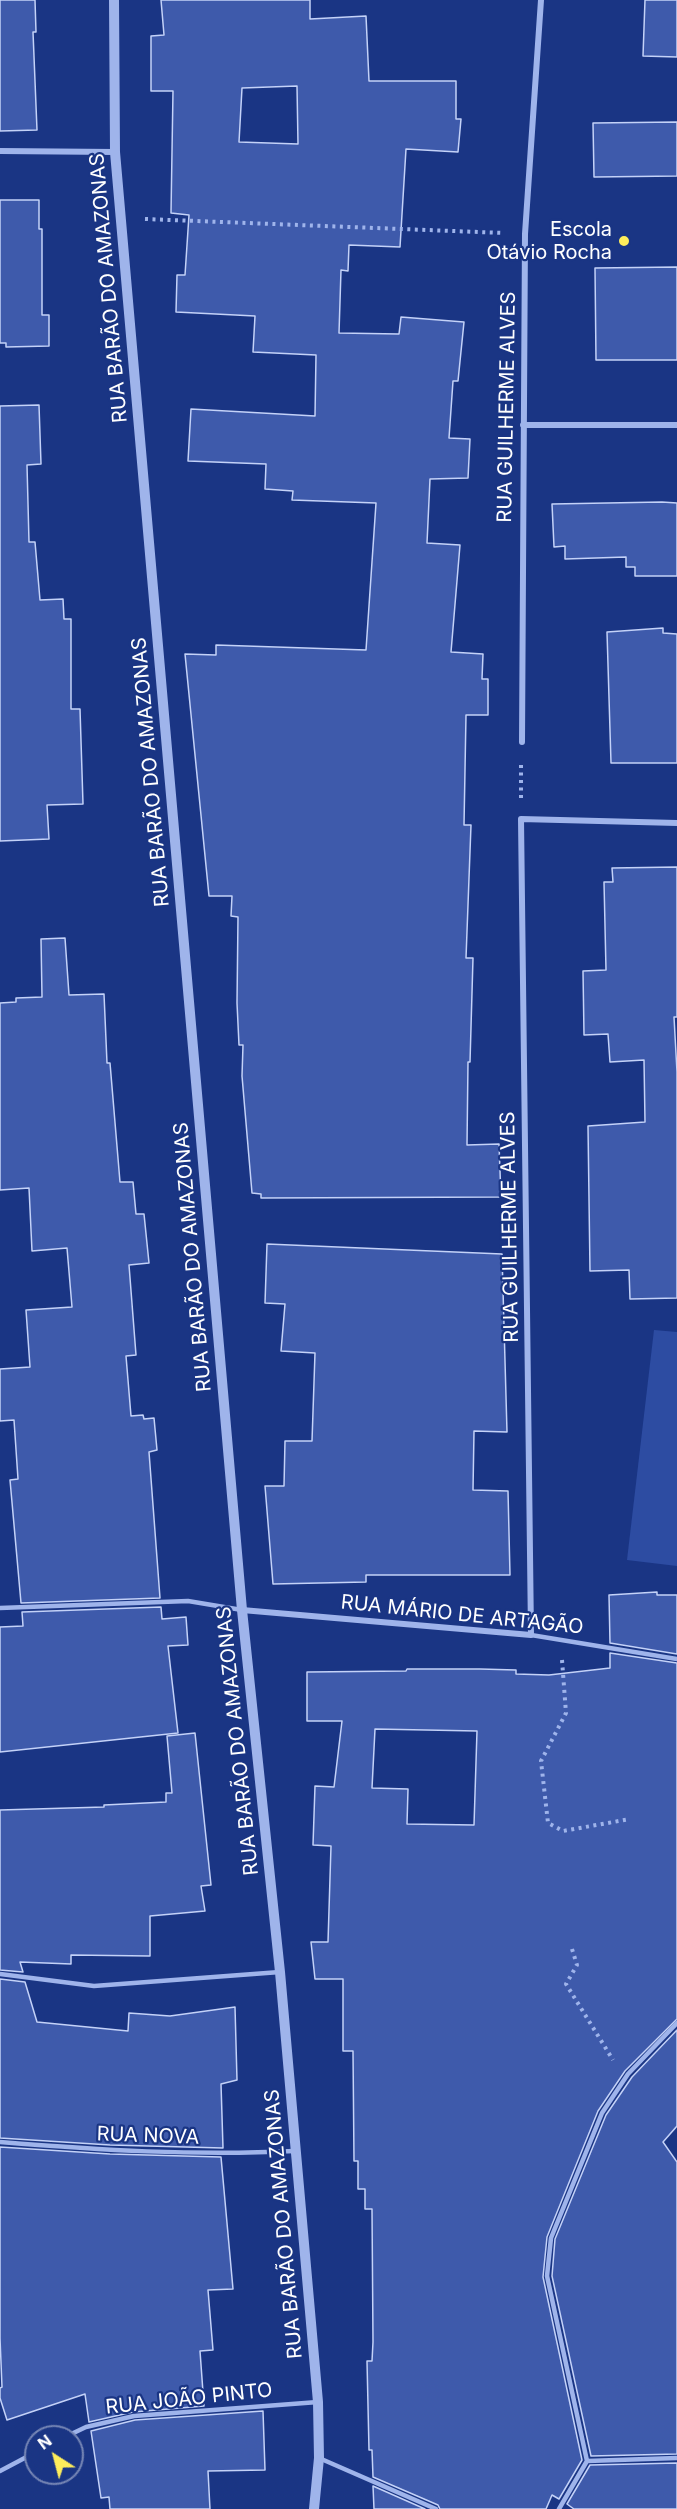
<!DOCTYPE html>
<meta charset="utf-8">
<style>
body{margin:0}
#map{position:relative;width:677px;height:2509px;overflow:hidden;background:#1a3584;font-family:Inter,sans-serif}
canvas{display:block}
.north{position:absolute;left:24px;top:2425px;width:60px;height:60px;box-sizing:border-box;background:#1a3584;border:2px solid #7686b5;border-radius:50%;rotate:324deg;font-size:16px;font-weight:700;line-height:24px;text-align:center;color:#fff}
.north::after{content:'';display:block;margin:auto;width:21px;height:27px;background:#feed5b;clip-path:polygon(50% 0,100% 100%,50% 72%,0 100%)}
</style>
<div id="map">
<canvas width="677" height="2509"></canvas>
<div class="north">N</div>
</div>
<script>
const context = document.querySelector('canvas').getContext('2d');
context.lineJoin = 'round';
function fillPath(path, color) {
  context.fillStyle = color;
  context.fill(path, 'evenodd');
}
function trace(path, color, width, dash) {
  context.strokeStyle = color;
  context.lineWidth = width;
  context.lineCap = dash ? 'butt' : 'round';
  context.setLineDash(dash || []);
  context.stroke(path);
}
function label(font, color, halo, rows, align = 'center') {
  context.font = font + ' Inter,sans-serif';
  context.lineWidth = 4.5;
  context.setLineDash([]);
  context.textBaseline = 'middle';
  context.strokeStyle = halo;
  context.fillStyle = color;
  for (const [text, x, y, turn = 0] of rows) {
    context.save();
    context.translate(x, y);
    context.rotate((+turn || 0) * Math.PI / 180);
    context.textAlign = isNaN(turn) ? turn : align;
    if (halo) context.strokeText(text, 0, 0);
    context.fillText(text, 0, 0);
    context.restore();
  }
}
const green = new Path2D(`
 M654,1330L677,1332V1566L627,1560Z`);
const building = new Path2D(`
 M0,0H35L36,32H33L37,130L0,131Z
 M161,0H310V19L366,16L369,81H456V119H461L458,152L406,149L400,247L349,245L348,271L341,270L339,333L399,334L401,317L464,322L458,381H453L449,438L470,439L468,478L430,479L427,543L460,545L451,652L483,654L482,679H488V715H466L464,825H471L466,958H473L470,1062H468L467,1145L499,1144L501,1197L261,1198V1194L252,1193L242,1076L243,1045H239L237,1003L238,917L231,916L232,896H209L185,654L216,655V645L366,650L376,503L292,500L293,491L265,489L266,464L188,461L191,409L315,416L316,355L253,352L255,316L176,312L177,275H185L189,215L171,213L173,91H151V36L164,35ZM297,86L298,144L239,142L242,88Z
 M645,0H677V57L643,56Z
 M677,122V176L594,177L593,123Z
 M0,200H39V229H42V315H49V346L6,347V343H0Z
 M677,267V360H596L595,268Z
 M39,405L41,464L27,465L29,542H35L40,600L63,599L64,619H71V709H80L83,804L47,805L49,839L0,841V406Z
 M662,502L677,503V576H635V567H626V557L565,559V546L554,547L552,504Z
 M663,628V633L677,634V763H611L607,632Z
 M677,867V1017H674L677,1072V1298L630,1299L629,1270L590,1271L588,1126L645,1122L644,1060L610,1062L608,1034L584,1035L583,971L606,970L604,882H613L612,868Z
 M65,938L69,995L104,994L107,1063H110L120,1182H133L136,1214H144L149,1263L129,1265L136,1355L126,1356L131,1416L143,1415L144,1419L154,1418L157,1450L149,1452L160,1598L21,1603L10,1480L18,1479L14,1420L0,1421V1369L30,1367L26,1310L72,1307L67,1248L32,1251L29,1188L0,1190V1003L16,1002V998L42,997L41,939Z
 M267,1244L502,1254L507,1432L474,1431L473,1490L508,1491L510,1575H366V1582L273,1584L265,1486H284L285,1441H312L315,1353L281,1351L285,1304L265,1303Z
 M657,1592V1595H677V1654L610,1643L609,1595Z
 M161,1607L162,1619L186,1617L188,1645L168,1646L178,1733L0,1752V1627L23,1626L22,1612Z
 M610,1653L677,1663V2019L625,2071L598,2111L547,2237L543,2277L582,2460L559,2499L552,2495L546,2509H440L438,2505L373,2477L372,2450H369L367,2361H372L373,2342L372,2209H365V2189H358V2161H354L353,2051H343V1979H315L311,1942H328L331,1846L313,1845L315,1786L334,1787L342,1721H307V1672L406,1671L407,1669H480L516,1670V1674L549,1675L610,1668ZM375,1729L477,1731L474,1825L407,1824L408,1789L372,1788Z
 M195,1733L211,1885L201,1886L205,1911L150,1916V1956L71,1955V1964L20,1962L23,1972L0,1970V1810L104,1807V1805L166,1802V1793H172L167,1736Z
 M0,1979L25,1982L37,2022L128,2031L129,2013L170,2016L235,2007L237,2080L221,2084L223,2148L110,2145L0,2138Z
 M677,2030V2126L663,2142L677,2162V2454L591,2456L552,2276L555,2239L606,2115L632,2077Z
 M0,2147L110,2154L221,2157L233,2289L208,2290L213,2350L200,2351L204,2406L133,2412L89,2422L85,2394L7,2420L0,2398V2388L2,2387L0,2338Z
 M263,2411L265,2470L208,2471L210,2509H110L109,2497L101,2498L91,2431L135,2420Z
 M677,2463V2509H574L567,2504L590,2465Z
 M373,2486L425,2509H374Z`);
const path = new Path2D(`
 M145,219L504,233
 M521,798V761
 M562,1660L566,1713L541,1761L548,1823L563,1831L630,1819
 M572,1949L577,1965L566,1984L613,2060`);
const service = new Path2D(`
 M0,1608L188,1601L242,1610
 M531,1635L677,1659
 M0,1974L94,1986L280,1972
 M0,2142C98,2150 196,2156 294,2151
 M65,2437L86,2427L134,2416L318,2402
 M319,2458L436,2509
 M587,2461L677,2458
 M0,2471L36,2452
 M559,2509L587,2461L547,2276L551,2238L602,2113L628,2074L677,2023`);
const minor = new Path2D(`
 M0,151L115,152
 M523,425H677
 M522,742L525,234L541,0
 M242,1610L531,1635L521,819L677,823`);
const tertiary = new Path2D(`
 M114,0L115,152L242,1610L280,1972L318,2402L319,2458L314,2509`);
const markers = [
 [624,241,6,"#feed5b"]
];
const poiNames = [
 ["Escola",612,230],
 ["Otávio Rocha",612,253]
];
const streetNames = [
 ["RUA BARÃO DO AMAZONAS",109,288,-95],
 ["RUA GUILHERME ALVES",507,407,-89],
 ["RUA BARÃO DO AMAZONAS",151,772,-95],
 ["RUA GUILHERME ALVES",510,1227,-91],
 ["RUA BARÃO DO AMAZONAS",193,1257,-95],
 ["RUA MÁRIO DE ARTAGÃO",462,1615,6],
 ["RUA BARÃO DO AMAZONAS",238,1741,-96],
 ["RUA NOVA",148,2136,2],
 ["RUA BARÃO DO AMAZONAS",284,2224,-95],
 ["RUA JOÃO PINTO",189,2399,-6]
];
fillPath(green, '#2d4ca2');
fillPath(building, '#3e5aab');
trace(building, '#c4d2f8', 1.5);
trace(path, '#9fb4eb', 4, [3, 4.5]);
trace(service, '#9fb4eb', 4.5);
trace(minor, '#9fb4eb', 6);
trace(tertiary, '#9fb4eb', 10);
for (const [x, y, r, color] of markers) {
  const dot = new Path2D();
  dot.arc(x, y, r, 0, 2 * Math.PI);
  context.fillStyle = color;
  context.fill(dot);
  trace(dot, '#1a3584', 2);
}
label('20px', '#fff', '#1a3584', poiNames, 'right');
label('20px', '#fff', '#1a3584', streetNames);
</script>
